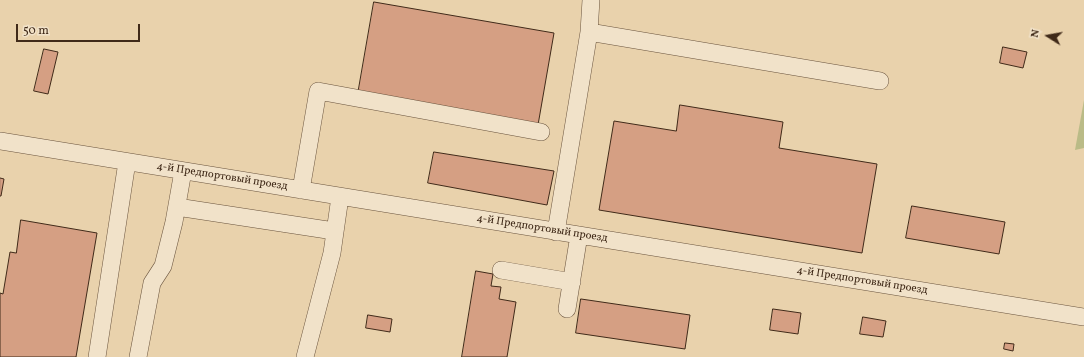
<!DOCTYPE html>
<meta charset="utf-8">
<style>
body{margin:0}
#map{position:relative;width:1084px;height:357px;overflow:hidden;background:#e9d2ac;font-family:Vollkorn,serif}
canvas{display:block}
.north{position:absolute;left:1028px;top:16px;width:40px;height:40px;-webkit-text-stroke:3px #f1e2c9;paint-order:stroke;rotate:281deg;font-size:11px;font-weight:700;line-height:16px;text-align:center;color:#402a19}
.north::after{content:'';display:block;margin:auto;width:14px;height:18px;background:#402a19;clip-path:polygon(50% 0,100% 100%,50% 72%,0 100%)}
.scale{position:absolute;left:16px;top:24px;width:124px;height:18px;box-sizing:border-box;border:2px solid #402a19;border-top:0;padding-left:5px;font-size:12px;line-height:14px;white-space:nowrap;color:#402a19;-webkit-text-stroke:3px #f1e2c9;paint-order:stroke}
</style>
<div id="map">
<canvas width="1084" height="357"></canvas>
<div class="north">N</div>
<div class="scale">50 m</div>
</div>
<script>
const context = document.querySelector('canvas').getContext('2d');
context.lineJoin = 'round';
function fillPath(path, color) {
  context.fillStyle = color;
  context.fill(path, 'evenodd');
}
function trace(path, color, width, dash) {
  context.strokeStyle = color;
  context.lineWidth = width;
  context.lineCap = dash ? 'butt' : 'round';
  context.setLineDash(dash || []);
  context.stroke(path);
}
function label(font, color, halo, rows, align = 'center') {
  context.font = font + ' Vollkorn,serif';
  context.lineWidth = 3;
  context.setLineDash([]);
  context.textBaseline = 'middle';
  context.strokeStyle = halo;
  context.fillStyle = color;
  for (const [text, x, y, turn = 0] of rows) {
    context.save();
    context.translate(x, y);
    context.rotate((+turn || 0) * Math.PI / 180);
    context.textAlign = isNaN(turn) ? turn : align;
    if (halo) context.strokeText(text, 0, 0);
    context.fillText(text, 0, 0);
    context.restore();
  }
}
const green = new Path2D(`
 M1084,100V148L1075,150Z`);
const building = new Path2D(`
 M374,2L554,33L538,125L358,94Z
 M1003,47L1027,52L1023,68L1000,63Z
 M44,49L58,52L48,94L34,91Z
 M680,105L783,122L779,148L877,164L862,253L599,210L614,121L676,131Z
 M434,152L554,171L547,205L428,183Z
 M0,178L4,179L1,196H0Z
 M912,206L1005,222L999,254L906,238Z
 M21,220L97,233L76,357H0V293L3,294L10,252L16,253Z
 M476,271L493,274L491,286L501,287L499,299L516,302L507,357H462Z
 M581,299L690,315L685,349L576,333Z
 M773,309L801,313L798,334L770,330Z
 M368,315L392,319L390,332L366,328Z
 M863,317L886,321L883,337L860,334Z
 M1005,343L1014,344L1013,351L1004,349Z`);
const minor = new Path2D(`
 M589,32L880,81
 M0,141L1084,317
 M301,190L318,91L541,132
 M177,207L334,231
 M556,232L589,32L591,0
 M501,270L572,282
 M567,309L579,235
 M97,357L127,162
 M138,357L152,283L163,266L174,222L183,171
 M305,357L332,253L340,197`);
const streetNames = [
 ["4-й Предпортовый проезд",222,177,9],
 ["4-й Предпортовый проезд",542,229,9],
 ["4-й Предпортовый проезд",862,281,9]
];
fillPath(green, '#babb87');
fillPath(building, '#d59f83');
trace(building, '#402a19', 1);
trace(minor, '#6a543e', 18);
trace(minor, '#f1e2c9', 17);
label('11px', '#402a19', '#f1e2c9', streetNames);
</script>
